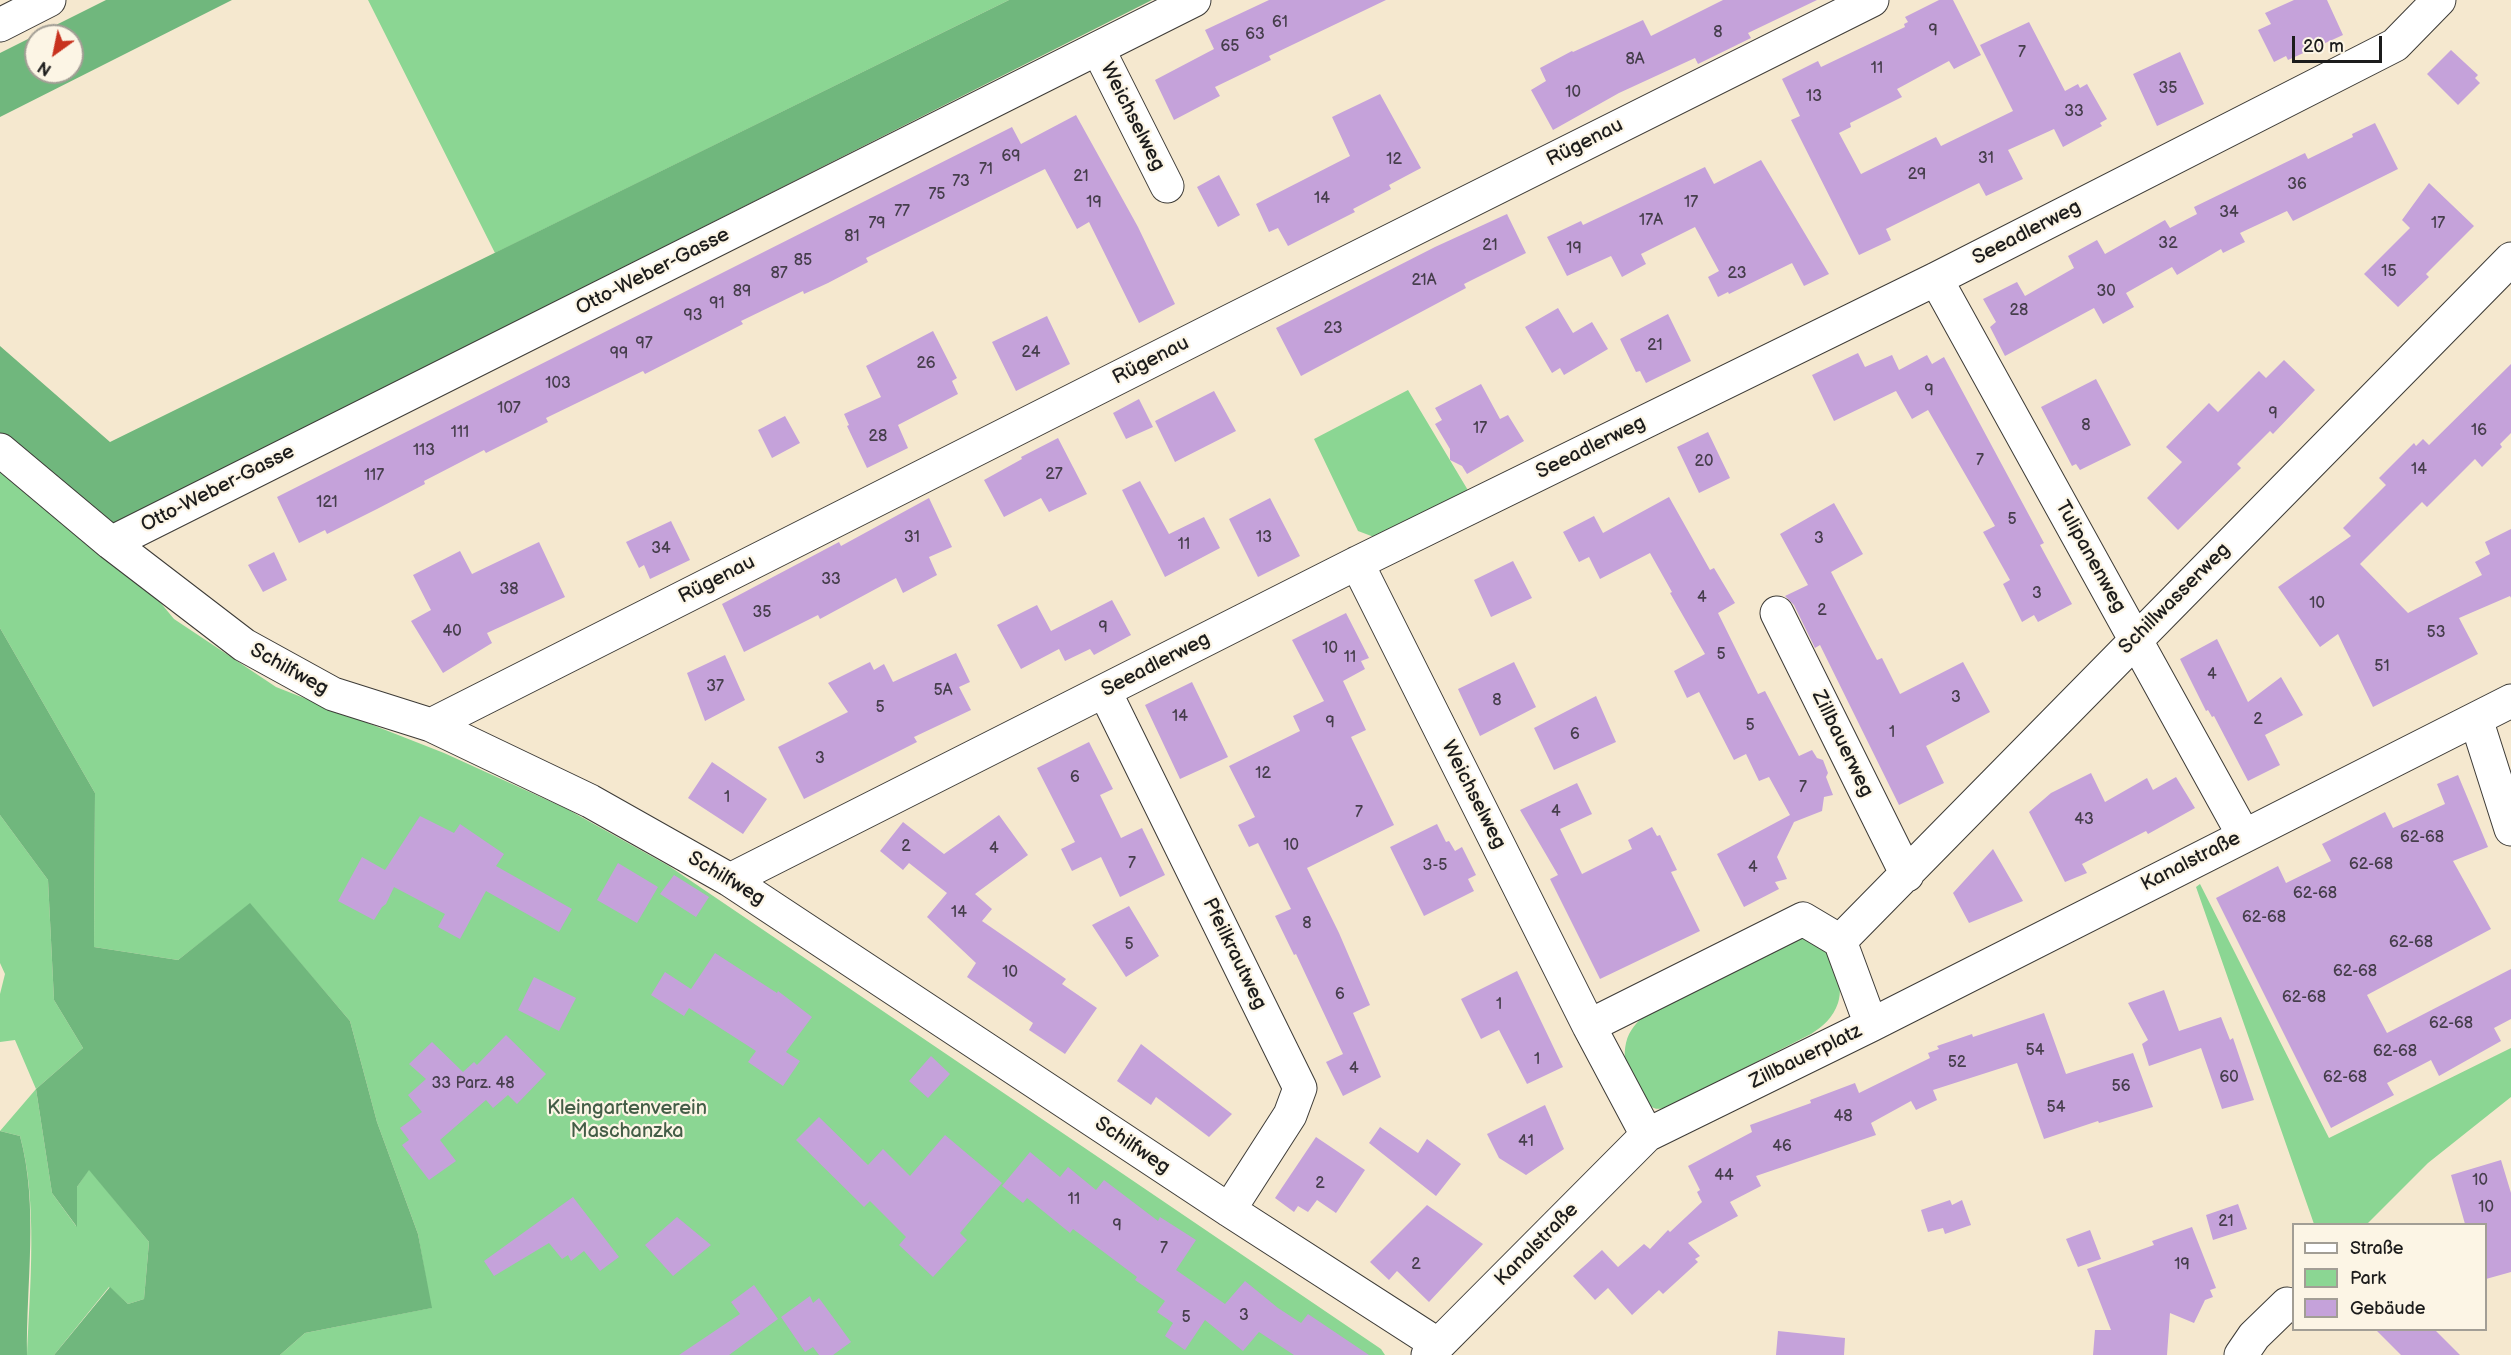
<!DOCTYPE html>
<meta charset="utf-8">
<style>
body{margin:0}
#map{position:relative;width:2511px;height:1355px;overflow:hidden;background:#f5e8cf;font-family:"Balsamiq Sans",sans-serif}
canvas{display:block}
.legend{position:absolute;left:2292px;top:1223px;width:195px;height:108px;box-sizing:border-box;background:#fcf5e5;border:2px solid #a29e95;margin:0;padding:8px 10px;list-style:none;font-size:18px;color:#1c1c1c}
.legend li{display:flex;align-items:center;gap:12px;height:30px}
.legend b{width:30px;border:2px solid #a29e95}
.north{position:absolute;left:24px;top:24px;width:60px;height:60px;box-sizing:border-box;background:#fcf5e5;border:2px solid #a29e95;border-radius:50%;rotate:213deg;font-size:16px;font-weight:700;line-height:24px;text-align:center;color:#1c1c1c}
.north::after{content:'';display:block;margin:auto;width:21px;height:27px;background:#c8321e;clip-path:polygon(50% 0,100% 100%,50% 72%,0 100%)}
.scale{position:absolute;left:2292px;top:36px;width:90px;height:27px;box-sizing:border-box;border:3px solid #1c1c1c;border-top:0;padding-left:8px;font-size:18px;line-height:21px;white-space:nowrap;color:#1c1c1c;-webkit-text-stroke:4px #fcf5e5;paint-order:stroke}
</style>
<div id="map">
<canvas width="2511" height="1355"></canvas>
<ul class="legend">
<li><b style="height:8px;background:#fff"></b>Straße</li>
<li><b style="height:16px;background:#8bd693"></b>Park</li>
<li><b style="height:16px;background:#c5a2da"></b>Gebäude</li>
</ul>
<div class="north">N</div>
<div class="scale">20 m</div>
</div>
<script>
const context = document.querySelector('canvas').getContext('2d');
context.lineJoin = 'round';
function fillPath(path, color) {
  context.fillStyle = color;
  context.fill(path, 'evenodd');
}
function trace(path, color, width, dash) {
  context.strokeStyle = color;
  context.lineWidth = width;
  context.lineCap = dash ? 'butt' : 'round';
  context.setLineDash(dash || []);
  context.stroke(path);
}
function label(font, color, halo, rows, align = 'center') {
  context.font = font + ' "Balsamiq Sans",sans-serif';
  context.lineWidth = 4.5;
  context.setLineDash([]);
  context.textBaseline = 'middle';
  context.strokeStyle = halo;
  context.fillStyle = color;
  for (const [text, x, y, turn = 0] of rows) {
    context.save();
    context.translate(x, y);
    context.rotate((+turn || 0) * Math.PI / 180);
    context.textAlign = isNaN(turn) ? turn : align;
    if (halo) context.strokeText(text, 0, 0);
    context.fillText(text, 0, 0);
    context.restore();
  }
}
const green = new Path2D(`
 M368,0H1009L495,253Z
 M1408,390L1469,492L1374,537L1358,531L1314,439Z
 M0,450L111,543L174,619L276,687L444,753L567,809L669,866L1381,1349L1385,1355H280L305,1333L431,1308L418,1234L377,1122L350,1021L250,904L178,960L94,947L95,793L0,628Z
 M0,815L48,880L54,1000L83,1048L36,1089L52,1193L76,1226L77,1187L89,1169L149,1242L144,1299L128,1304L109,1287L54,1355H27C30,1286 38,1202 20,1136L0,1131L36,1089L15,1040L0,1042V994L5,974L0,963Z
 M2200,884L2329,1138L2511,1048V1097L2428,1163L2367,1224H2314L2196,887Z
 M1794,936C1801,937 1810,937 1816,941C1833,952 1845,983 1838,1003C1833,1018 1823,1026 1811,1034L1668,1107C1664,1108 1658,1110 1654,1108C1630,1101 1621,1065 1626,1043C1629,1030 1637,1022 1647,1013Z`);
const forest = new Path2D(`
 M106,0H232L0,117V53ZM36,36H72V72H36Z
 M1009,0H1152L134,515L111,543L0,450V346L110,442Z
 M0,628L95,793L94,947L178,960L250,903L350,1021L377,1122L418,1234L432,1308L305,1333L280,1355H54L110,1287L128,1304L144,1299L149,1242L89,1170L77,1187V1227L52,1193L36,1089L83,1048L54,1000L48,880L0,815Z
 M0,1131L20,1136C39,1207 26,1283 27,1355H0Z`);
const building = new Path2D(`
 M1269,0H1386L1269,56L1271,60L1215,87L1220,96L1174,120L1155,80L1214,49L1205,30Z
 M1723,0H1817L1748,33L1751,38L1698,64L1695,58L1619,93L1553,130L1531,90L1546,81L1540,68L1572,51L1573,52L1643,20L1651,36Z
 M1939,0H1953L1981,55L1954,69L1949,61L1897,89L1902,97L1850,123L1851,127L1839,133L1861,174L1936,137L1941,146L2013,111L1980,45L2029,22L2065,91L2078,84L2080,88L2087,84L2107,119L2100,123L2102,126L2063,147L2054,129L2008,150L2023,179L1986,196L1979,183L1886,229L1891,240L1859,255L1791,120L1800,116L1782,79L1818,61L1821,67L1905,27L1904,24L1908,22L1905,17Z
 M2294,0H2327L2343,35L2288,60L2286,56L2274,62L2258,30L2271,24L2265,13Z
 M2451,50L2478,75L2475,78L2480,83L2458,105L2427,74Z
 M2180,52L2204,104L2157,126L2133,74Z
 M1380,94L1421,168L1389,185L1391,189L1353,209L1355,212L1288,246L1278,228L1269,232L1256,204L1350,156L1332,117Z
 M1076,115L1138,227L1175,304L1139,323L1089,222L1077,229L1045,169L866,258L868,262L828,283L804,294L803,291L741,321L743,324L645,374L643,371L546,418L548,422L486,453L484,450L424,481L425,484L377,509L327,534L325,530L299,543L277,497L1012,127L1021,144Z
 M2375,123L2398,169L2293,221L2287,211L2240,233L2245,242L2223,253L2221,249L2177,275L2172,267L2126,293L2134,307L2103,324L2094,308L2005,356L1990,327L1996,322L1983,299L2017,282L2025,296L2074,268L2068,256L2097,240L2105,254L2165,220L2170,228L2197,214L2194,207L2305,153L2308,159L2353,137L2352,134Z
 M1761,160L1829,274L1804,286L1792,263L1729,294L1728,292L1718,297L1708,277L1719,271L1695,227L1641,254L1646,264L1622,277L1611,256L1567,276L1547,237L1581,221L1583,225L1705,167L1714,184Z
 M1219,175L1240,215L1218,227L1197,187Z
 M2429,183L2474,226L2426,274L2429,277L2398,307L2364,274L2410,228L2402,220Z
 M1507,214L1526,253L1464,284L1466,288L1301,376L1276,328L1435,247Z
 M1558,308L1573,333L1592,322L1608,349L1564,375L1560,368L1552,373L1525,327Z
 M1668,314L1691,361L1646,383L1640,371L1636,372L1620,339Z
 M1047,316L1070,364L1016,391L992,342Z
 M933,331L957,378L952,381L958,394L898,425L908,448L867,468L847,426L849,425L844,414L881,397L866,366Z
 M1858,353L1865,367L1892,355L1899,370L1927,355L1932,364L1944,357L2044,543L2040,545L2072,604L2038,622L2034,615L2022,622L2003,584L2010,580L1983,532L1995,526L1928,410L1912,419L1896,391L1834,421L1812,375Z
 M2284,360L2315,390L2273,434L2270,431L2237,464L2241,468L2178,530L2147,498L2182,462L2166,447L2209,403L2218,412L2259,371L2266,378Z
 M2511,364V433L2500,444L2502,447L2482,467L2475,459L2427,507L2422,502L2360,564L2408,613L2482,575L2475,562L2490,554L2485,542L2511,529V598L2510,596L2459,618L2478,654L2373,707L2338,634L2320,647L2278,587L2351,536L2343,528L2386,485L2379,478L2414,443L2416,446L2423,439L2429,445Z
 M2096,379L2131,445L2080,470L2076,464L2072,466L2041,407Z
 M1481,384L1500,419L1508,415L1524,441L1467,474L1462,466L1450,460V449L1435,424L1442,420L1435,408Z
 M1214,391L1236,431L1175,462L1155,421Z
 M1139,399L1153,427L1126,439L1113,413Z
 M785,416L800,443L772,458L758,430Z
 M1708,432L1730,478L1699,493L1677,447Z
 M1058,438L1087,494L1049,512L1041,498L1004,517L984,480L1022,459L1021,457Z
 M1140,481L1169,534L1204,517L1220,548L1165,577L1122,490Z
 M1669,497L1710,570L1714,568L1735,603L1718,613L1758,694L1765,691L1799,756L1812,750L1817,758L1823,760L1828,773L1826,777L1833,795L1824,797L1822,811L1794,822L1777,857L1787,879L1775,882L1779,889L1744,907L1717,854L1790,815L1769,777L1759,781L1746,754L1734,760L1699,692L1687,698L1674,671L1705,654L1670,593L1672,592L1650,553L1600,579L1589,557L1579,562L1563,532L1594,516L1603,533Z
 M929,498L952,547L929,557L937,575L903,593L896,578L820,619L818,615L744,652L722,604L839,542L841,546Z
 M1270,498L1300,556L1258,577L1229,519Z
 M1834,503L1863,554L1831,572L1877,660L1882,658L1900,694L1963,662L1990,712L1926,746L1944,783L1899,805L1820,645L1815,648L1794,605L1785,596L1808,585L1780,534Z
 M671,521L690,560L650,579L644,565L639,568L626,542Z
 M539,542L565,597L487,633L492,643L443,673L411,621L431,610L413,575L460,551L472,574Z
 M274,552L287,580L263,592L248,565Z
 M1513,561L1532,598L1491,617L1474,580Z
 M1112,600L1131,635L1094,655L1090,649L1065,661L1059,649L1021,669L997,625L1037,605L1051,631Z
 M1346,613L1369,658L1361,661L1365,669L1343,681L1366,730L1351,737L1394,825L1307,868L1339,933L1370,1005L1353,1013L1381,1077L1343,1096L1326,1062L1343,1054L1296,954L1294,955L1275,916L1291,909L1258,843L1249,847L1238,825L1255,817L1229,766L1300,731L1293,716L1324,701L1292,640Z
 M2217,639L2248,702L2281,677L2303,715L2265,735L2280,765L2248,781L2214,716L2212,717L2208,710L2206,711L2180,659Z
 M956,653L970,682L959,687L971,710L914,737L917,742L804,799L778,747L848,712L828,683L870,662L874,670L884,664L893,682Z
 M725,655L745,700L705,721L687,673Z
 M1514,662L1536,707L1480,736L1458,689Z
 M1192,682L1228,757L1180,779L1145,705Z
 M1596,696L1616,742L1554,770L1534,728Z
 M1089,742L1113,789L1100,795L1121,838L1142,828L1165,875L1120,897L1101,857L1072,871L1061,849L1075,842L1037,768Z
 M712,762L767,799L743,834L688,798Z
 M2091,773L2105,802L2147,778L2153,790L2176,777L2195,808L2148,834L2146,831L2082,864L2087,873L2065,882L2029,812L2051,793Z
 M2458,775L2488,847L2453,861L2491,929L2367,995L2387,1033L2511,969V1019L2494,1028L2501,1041L2439,1076L2431,1060L2387,1083L2394,1095L2331,1128L2216,898L2278,866L2286,883L2331,861L2322,844L2385,812L2393,828L2445,804L2437,784Z
 M1577,783L1592,814L1560,829L1582,874L1632,849L1628,840L1652,827L1657,836L1660,835L1677,870L1671,872L1700,931L1600,979L1550,879L1558,875L1520,810Z
 M999,815L1028,855L975,894L992,909L982,921L1066,979L1062,984L1097,1008L1065,1054L1029,1030L1033,1023L967,977L976,963L927,917L947,893L909,863L903,870L880,851L903,822L944,854Z
 M420,816L454,833L460,824L504,854L496,866L572,909L559,932L486,891L460,939L438,927L445,914L394,887L386,904L382,907L374,920L338,901L362,857L385,870Z
 M1437,824L1446,842L1449,841L1455,851L1462,847L1476,875L1468,879L1474,891L1424,916L1390,847Z
 M1993,849L2023,901L1969,923L1953,893Z
 M618,863L658,887L637,923L597,900Z
 M674,875L709,897L696,917L660,894Z
 M1129,906L1159,956L1126,977L1092,925Z
 M715,953L777,993L778,991L812,1017L786,1052L800,1061L783,1086L748,1062L756,1051L689,1008L684,1016L651,995L665,972L691,989Z
 M1517,971L1563,1067L1527,1084L1499,1030L1481,1039L1461,999Z
 M534,977L576,998L559,1031L518,1010Z
 M2164,990L2179,1031L2221,1017L2230,1040L2233,1038L2254,1100L2222,1109L2201,1048L2149,1066L2142,1044L2148,1040L2128,1003Z
 M2044,1013L2066,1074L2133,1053L2153,1107L2099,1123L2098,1121L2044,1139L2017,1063L1933,1090L1937,1100L1916,1110L1911,1101L1871,1123L1876,1135L1756,1176L1761,1186L1730,1202L1738,1216L1688,1243L1700,1256L1695,1259L1698,1262L1663,1294L1659,1290L1632,1315L1608,1288L1595,1300L1573,1276L1602,1250L1618,1267L1644,1244L1650,1249L1668,1230L1670,1232L1702,1202L1697,1192L1700,1190L1688,1166L1752,1132L1750,1125L1811,1103L1810,1100L1855,1083L1859,1093L1930,1058L1928,1053L1939,1049L1937,1046L1972,1034L1973,1037Z
 M506,1035L546,1074L517,1104L508,1095L493,1108L486,1100L440,1140L456,1161L429,1180L402,1145L409,1140L400,1128L422,1112L408,1095L426,1079L409,1064L432,1042L463,1072L474,1062L477,1065Z
 M1141,1044L1232,1114L1209,1137L1156,1097L1151,1105L1117,1081Z
 M931,1056L950,1074L928,1098L909,1081Z
 M1545,1105L1564,1149L1526,1175L1499,1158L1487,1134Z
 M819,1117L868,1165L883,1149L910,1176L945,1135L1002,1183L960,1233L967,1240L933,1277L899,1245L906,1237L870,1201L864,1207L796,1140Z
 M1380,1127L1418,1153L1427,1139L1461,1164L1436,1196L1369,1143Z
 M1316,1137L1365,1170L1336,1213L1317,1200L1308,1212L1298,1206L1294,1212L1275,1198Z
 M1030,1152L1060,1177L1068,1167L1096,1190L1104,1180L1158,1221L1160,1217L1196,1240L1176,1270L1225,1304L1245,1281L1278,1308L1301,1323L1308,1314L1369,1355H1294L1259,1332L1243,1351L1205,1320L1185,1350L1165,1336L1173,1323L1157,1312L1165,1301L1135,1280L1137,1277L1073,1229L1070,1233L1027,1198L1023,1203L1002,1186Z
 M2501,1160L2511,1193V1272L2486,1279V1224H2465L2451,1175Z
 M573,1197L619,1257L600,1271L584,1251L571,1261L568,1255L562,1259L549,1243L494,1276L484,1261Z
 M1950,1200L1952,1205L1962,1200L1971,1225L1945,1234L1943,1228L1928,1232L1921,1210Z
 M2238,1204L2247,1229L2213,1240L2206,1215Z
 M1427,1205L1483,1244L1429,1302L1397,1271L1389,1280L1370,1262Z
 M677,1217L711,1245L673,1276L645,1245Z
 M2192,1227L2216,1288L2210,1290L2213,1297L2205,1300L2194,1323L2170,1313L2167,1355H2093L2095,1330H2111L2087,1269L2154,1245L2152,1241Z
 M2090,1230L2101,1259L2078,1267L2066,1239Z
 M754,1285L778,1319L729,1355H679L740,1314L731,1302Z
 M810,1296L813,1303L819,1298L851,1342L833,1355H819L813,1347L805,1352L781,1317Z
 M2375,1329H2434L2460,1355H2401Z
 M1778,1331L1845,1338L1844,1355H1776Z`);
const minor = new Path2D(`
 M0,25L49,0
 M1098,49L1167,186
 M1936,279L2244,836
 M0,450L111,543L244,645L333,694L431,725L590,801L730,880L1229,1210L1437,1344
 M111,543L1194,0
 M1357,563L1589,1026L1647,1135
 M1777,613L1907,875
 M1105,692L1300,1088L1290,1115L1229,1210
 M2476,719L2511,829
 M431,725L1234,319L1872,0
 M730,880L1357,563L1936,279L2395,45L2439,0
 M1840,941L2511,259
 M1589,1026L1803,919L1840,941L1871,1025
 M1428,1355L1647,1135L1871,1025L2511,701
 M2241,1355L2254,1336L2287,1304`);
const numberNames = [
 ["61",1280,23],
 ["9",1933,31],
 ["8",1718,33],
 ["63",1255,35],
 ["65",1230,47],
 ["7",2022,53],
 ["8A",1635,60],
 ["11",1877,69],
 ["35",2168,89],
 ["10",1573,93],
 ["13",1814,97],
 ["33",2074,112],
 ["69",1011,157],
 ["31",1986,159],
 ["12",1394,160],
 ["71",986,170],
 ["29",1917,175],
 ["21",1081,177],
 ["73",961,182],
 ["36",2297,185],
 ["75",937,195],
 ["14",1322,199],
 ["19",1094,203],
 ["17",1691,203],
 ["77",902,212],
 ["34",2229,213],
 ["17A",1651,221],
 ["79",877,224],
 ["17",2438,224],
 ["81",852,237],
 ["32",2168,244],
 ["21",1490,246],
 ["19",1574,249],
 ["85",803,261],
 ["15",2389,272],
 ["87",779,274],
 ["23",1737,274],
 ["21A",1424,281],
 ["89",742,292],
 ["30",2106,292],
 ["91",717,304],
 ["28",2019,311],
 ["93",693,316],
 ["23",1333,329],
 ["97",644,344],
 ["21",1655,346],
 ["24",1031,353],
 ["99",619,354],
 ["26",926,364],
 ["103",558,384],
 ["9",1929,391],
 ["107",509,409],
 ["9",2273,414],
 ["8",2086,426],
 ["17",1480,429],
 ["16",2479,431],
 ["111",460,433],
 ["28",878,437],
 ["113",424,451],
 ["7",1980,461],
 ["20",1704,462],
 ["14",2419,470],
 ["27",1054,475],
 ["117",374,476],
 ["121",327,503],
 ["5",2012,520],
 ["31",912,538],
 ["13",1264,538],
 ["3",1819,539],
 ["11",1184,545],
 ["34",661,549],
 ["33",831,580],
 ["38",509,590],
 ["3",2037,594],
 ["4",1702,598],
 ["10",2317,604],
 ["2",1822,611],
 ["35",762,613],
 ["9",1103,628],
 ["40",452,632],
 ["53",2436,633],
 ["10",1330,649],
 ["5",1721,655],
 ["11",1350,658],
 ["51",2382,667],
 ["4",2212,675],
 ["37",715,687],
 ["5A",943,691],
 ["3",1956,698],
 ["8",1497,701],
 ["5",880,708],
 ["14",1180,717],
 ["2",2258,720],
 ["9",1330,723],
 ["5",1750,726],
 ["1",1892,733],
 ["6",1575,735],
 ["3",820,759],
 ["12",1263,774],
 ["6",1075,778],
 ["7",1803,788],
 ["1",727,798],
 ["4",1556,812],
 ["7",1359,813],
 ["43",2084,820],
 ["62-68",2422,838],
 ["10",1291,846],
 ["2",906,847],
 ["4",994,849],
 ["7",1132,864],
 ["62-68",2371,865],
 ["3-5",1435,866],
 ["4",1753,868],
 ["62-68",2315,894],
 ["14",959,913],
 ["62-68",2264,918],
 ["8",1307,924],
 ["62-68",2411,943],
 ["5",1129,945],
 ["62-68",2355,972],
 ["10",1010,973],
 ["6",1340,995],
 ["62-68",2304,998],
 ["1",1499,1005],
 ["62-68",2451,1024],
 ["54",2035,1051],
 ["62-68",2395,1052],
 ["1",1537,1060],
 ["52",1957,1063],
 ["4",1354,1069],
 ["60",2229,1078],
 ["62-68",2345,1078],
 ["33 Parz. 48",473,1084],
 ["56",2121,1087],
 ["54",2056,1108],
 ["48",1843,1117],
 ["41",1526,1142],
 ["46",1782,1147],
 ["44",1724,1176],
 ["10",2480,1181],
 ["2",1320,1184],
 ["11",1074,1200],
 ["10",2486,1208],
 ["21",2226,1222],
 ["9",1117,1226],
 ["7",1164,1249],
 ["2",1416,1265],
 ["19",2182,1265],
 ["3",1244,1316],
 ["5",1186,1318]
];
const streetNames = [
 ["Weichselweg",1132,117,63],
 ["Rügenau",1585,143,-27],
 ["Seeadlerweg",2027,233,-27],
 ["Otto-Weber-Gasse",653,272,-27],
 ["Rügenau",1151,361,-27],
 ["Seeadlerweg",1591,448,-26],
 ["Otto-Weber-Gasse",218,489,-27],
 ["Tulipanenweg",2090,557,61],
 ["Rügenau",717,580,-27],
 ["Schillwasserweg",2175,599,-45],
 ["Seeadlerweg",1156,665,-27],
 ["Schilfweg",289,670,29],
 ["Zillbauerweg",1842,744,64],
 ["Weichselweg",1473,795,63],
 ["Kanalstraße",2191,862,-27],
 ["Schilfweg",726,879,31],
 ["Pfeilkrautweg",1234,954,64],
 ["Zillbauerplatz",1806,1057,-26],
 ["Schilfweg",1132,1146,34],
 ["Kanalstraße",1537,1245,-45]
];
const parkNames = [
 ["Kleingartenverein",627,1109],
 ["Maschanzka",627,1132]
];
fillPath(green, '#8bd693');
fillPath(forest, '#70b77d');
fillPath(building, '#c5a2da');
trace(minor, '#3d3b37', 35);
trace(minor, '#fff', 33);
label('16px', '#463e4c', null, numberNames);
label('20px', '#1c1c1c', '#fcf5e5', streetNames);
label('20px', '#435d46', '#fcf5e5', parkNames);
</script>
